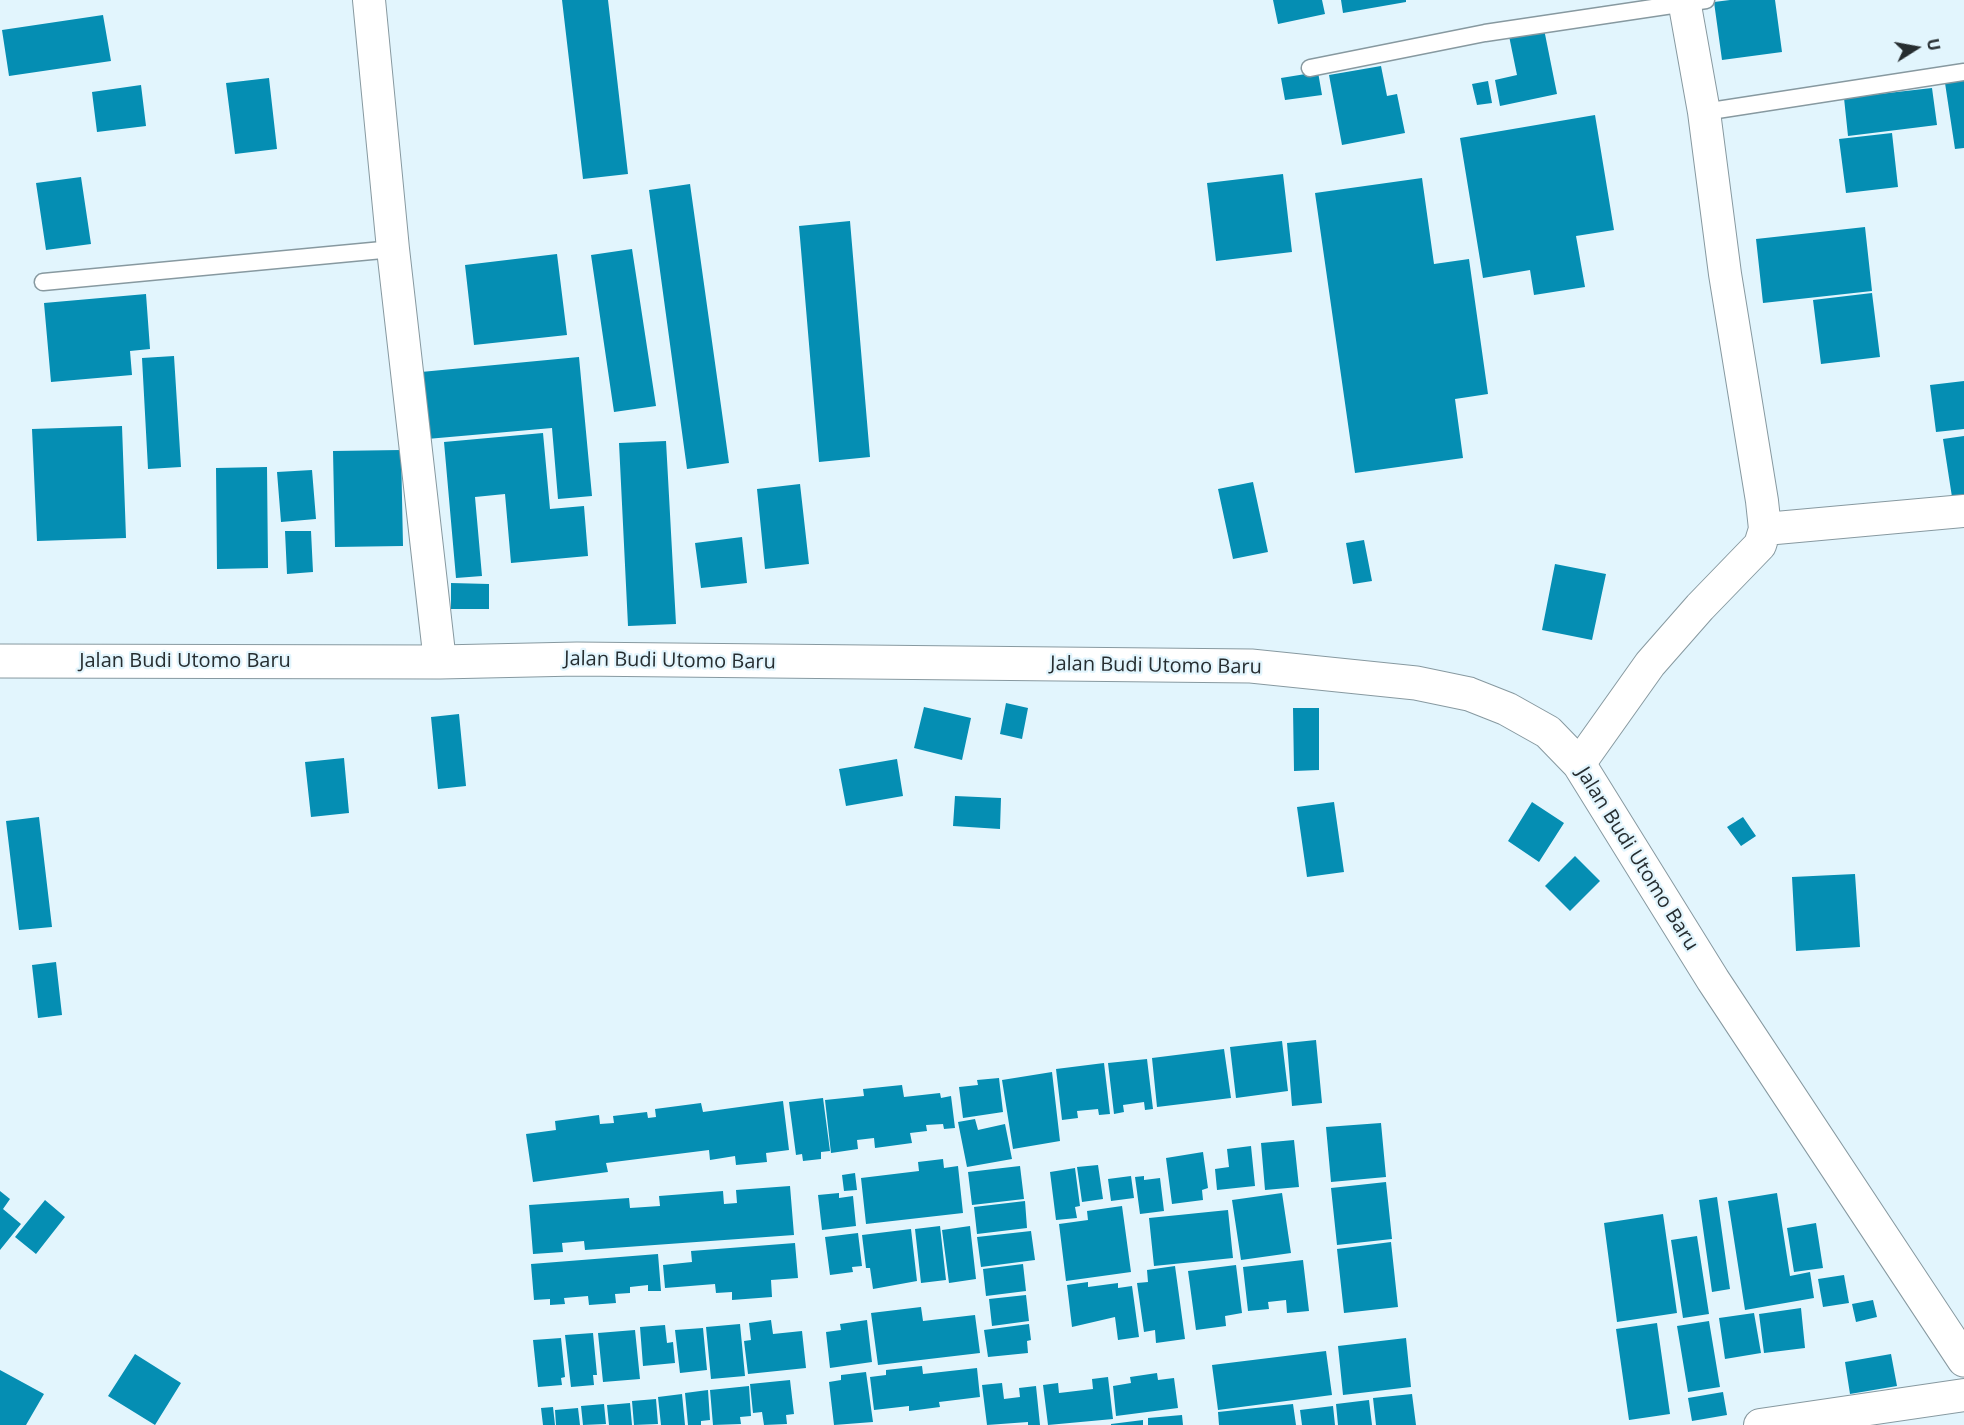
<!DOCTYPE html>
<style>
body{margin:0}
#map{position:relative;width:1964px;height:1425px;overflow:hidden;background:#e2f5fd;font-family:"Open Sans",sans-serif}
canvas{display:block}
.north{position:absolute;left:1886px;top:18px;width:60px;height:60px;-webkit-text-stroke:4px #e2f5fd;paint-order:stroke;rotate:79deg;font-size:16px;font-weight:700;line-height:24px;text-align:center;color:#262d30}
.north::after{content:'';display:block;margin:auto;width:21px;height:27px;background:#262d30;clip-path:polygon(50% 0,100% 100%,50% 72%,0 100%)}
</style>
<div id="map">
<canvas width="1964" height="1425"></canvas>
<div class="north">U</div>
</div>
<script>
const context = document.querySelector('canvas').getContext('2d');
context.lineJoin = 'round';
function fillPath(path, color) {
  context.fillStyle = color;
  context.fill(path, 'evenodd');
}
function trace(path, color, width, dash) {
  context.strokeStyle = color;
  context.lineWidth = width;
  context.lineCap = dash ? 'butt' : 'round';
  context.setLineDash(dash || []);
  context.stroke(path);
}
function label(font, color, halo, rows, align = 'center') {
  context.font = font + ' "Open Sans",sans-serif';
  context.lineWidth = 4.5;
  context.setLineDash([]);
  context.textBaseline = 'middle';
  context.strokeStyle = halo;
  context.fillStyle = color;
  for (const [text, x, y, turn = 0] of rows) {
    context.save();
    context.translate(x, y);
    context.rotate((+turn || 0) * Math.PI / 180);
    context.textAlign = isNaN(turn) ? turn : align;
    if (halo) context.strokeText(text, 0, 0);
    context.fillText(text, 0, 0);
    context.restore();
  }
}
const building = new Path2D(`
 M562,0H608L628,174L583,179Z
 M1273,0H1322L1325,14L1278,24Z
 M1341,0H1406V2L1343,13Z
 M1730,0H1775L1782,52L1722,60L1714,2Z
 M103,15L111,61L9,76L2,30Z
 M1544,29L1557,94L1500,106L1495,80L1517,75L1509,36Z
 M1381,66L1387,96L1397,94L1405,133L1342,145L1329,75Z
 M1318,72L1322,95L1285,100L1281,78Z
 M269,78L277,149L235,154L226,83Z
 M1964,80V148L1955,149L1945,83Z
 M1488,81L1492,103L1477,105L1472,84Z
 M141,85L146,126L97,132L92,92Z
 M1932,88L1937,125L1848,136L1844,98Z
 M1595,115L1614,230L1576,236L1585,287L1534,295L1530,270L1483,278L1460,138Z
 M1892,133L1898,187L1846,193L1839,139Z
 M1283,174L1292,252L1216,261L1207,183Z
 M81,177L91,244L46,250L36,183Z
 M1422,178L1434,264L1469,259L1488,394L1455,399L1463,458L1355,473L1315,193Z
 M690,184L729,463L687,469L649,190Z
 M850,221L870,457L819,462L799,226Z
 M1865,227L1872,291L1763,303L1756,239Z
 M632,249L656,406L614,412L591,255Z
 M557,254L567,335L474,345L465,265Z
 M1872,293L1880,357L1821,364L1813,300Z
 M146,294L150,349L130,351L132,375L51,382L44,303Z
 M174,356L181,467L148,469L142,358Z
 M579,357L592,496L558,499L552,428L427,439L421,372Z
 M1964,381V429L1936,432L1930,385Z
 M122,426L126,538L37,541L32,429Z
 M543,433L550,509L584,506L588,556L511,563L505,494L475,497L482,576L456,578L444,442Z
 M1964,436V495L1952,497L1943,439Z
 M666,441L676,624L628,626L619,443Z
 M401,450L403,546L335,547L333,451Z
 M267,467L268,568L217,569L216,468Z
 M312,470L316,519L281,522L277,472Z
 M1253,482L1268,552L1233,559L1218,489Z
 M800,484L809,564L765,569L757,489Z
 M285,531H311L313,572L287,574Z
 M742,537L747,583L701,588L695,543Z
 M1364,540L1372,581L1353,584L1346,543Z
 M1555,564L1606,574L1592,640L1542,630Z
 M451,583L489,584V609H451Z
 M1006,703L1028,708L1022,739L1000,734Z
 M924,707L971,718L962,760L914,748Z
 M1293,708H1319V770L1294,771Z
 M459,714L466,786L438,789L431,717Z
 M344,758L349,813L311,817L305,762Z
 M897,759L903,796L846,806L839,769Z
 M955,796L1001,798L1000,829L953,826Z
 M1334,802L1344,872L1307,877L1297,807Z
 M1532,802L1564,823L1539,862L1508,841Z
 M39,817L52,927L19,930L6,821Z
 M1743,817L1756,836L1741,846L1727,827Z
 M1575,856L1600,881L1570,911L1545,886Z
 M1855,874L1860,947L1796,951L1792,877Z
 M56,962L62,1015L38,1018L32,965Z
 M1316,1040L1322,1103L1292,1106L1287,1043Z
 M1282,1041L1288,1091L1236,1098L1230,1047Z
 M1224,1049L1231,1098L1157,1107L1152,1058Z
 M1147,1059L1153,1109L1145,1110L1144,1102L1123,1105L1124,1112L1114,1114L1108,1063Z
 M1104,1063L1110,1114L1099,1115L1098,1109L1077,1111L1078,1118L1062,1120L1056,1069Z
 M1052,1072L1060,1141L1013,1149L1002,1080Z
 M999,1078L1003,1112L963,1118L959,1087L978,1085L977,1080Z
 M902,1085L904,1097L940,1093L941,1098L951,1096L955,1128L944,1129L943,1124L926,1125L927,1131L910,1133L912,1143L875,1148L874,1138L857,1140L858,1149L831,1153L825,1100L864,1096L863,1089Z
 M823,1098L830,1151L821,1152V1159L803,1161L802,1154L796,1155L789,1102Z
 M783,1101L789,1150L766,1153L767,1162L736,1165L735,1156L710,1160L709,1150L606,1163L608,1172L533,1182L526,1134L556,1130L555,1121L599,1115L600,1124L614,1123L613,1116L647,1112L648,1118L656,1117L655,1109L701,1103L703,1112Z
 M975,1119L978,1130L1005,1124L1012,1159L967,1167L958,1122Z
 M1381,1123L1386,1177L1331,1182L1326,1127Z
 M1294,1140L1299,1187L1265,1190L1261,1143Z
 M1251,1146L1255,1186L1217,1190L1215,1169L1229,1167L1227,1149Z
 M1203,1152L1208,1188L1202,1190L1203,1200L1172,1204L1166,1158Z
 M943,1159L944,1168L958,1166L963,1213L866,1224L861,1178L919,1171L918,1162Z
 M1098,1165L1103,1199L1082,1202L1077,1167Z
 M1020,1166L1024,1199L972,1205L968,1172Z
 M1075,1168L1080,1206L1075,1207L1077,1218L1056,1220L1050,1172Z
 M855,1173L857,1190L844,1191L842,1175Z
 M1131,1176L1134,1198L1111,1201L1108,1179Z
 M1144,1176V1180L1160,1178L1164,1211L1140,1214L1135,1177Z
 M1386,1182L1392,1239L1337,1245L1331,1188Z
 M790,1186L794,1235L585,1250L584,1241L562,1243L563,1252L533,1254L529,1205L629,1198L630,1208L660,1206L659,1196L723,1191L724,1204L737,1203L736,1190Z
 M0,1191L10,1199L3,1209L21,1224L0,1250Z
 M839,1193V1198L853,1196L856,1226L822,1230L818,1195Z
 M1282,1193L1291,1253L1241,1260L1232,1200Z
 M1777,1193L1790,1276L1810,1272L1814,1298L1745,1310L1728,1201Z
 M1717,1197L1730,1289L1712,1292L1699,1200Z
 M45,1200L65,1217L36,1254L15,1237Z
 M1025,1201L1027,1228L977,1234L974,1207Z
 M1122,1206L1131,1272L1066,1281L1059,1224L1088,1220L1087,1211Z
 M1228,1210L1233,1258L1154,1266L1149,1218Z
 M1663,1214L1677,1313L1617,1322L1604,1223Z
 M1816,1223L1823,1268L1794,1272L1787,1228Z
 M940,1226L946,1280L921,1283L915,1229Z
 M970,1226L976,1279L949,1283L942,1230Z
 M911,1229L917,1281L873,1289L870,1268H866L862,1235Z
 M1031,1231L1035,1260L981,1267L977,1237Z
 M858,1233L862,1266L852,1267L853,1272L830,1275L825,1237Z
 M1697,1236L1709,1314L1683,1318L1671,1240Z
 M1391,1242L1398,1307L1344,1313L1337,1249Z
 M795,1243L798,1278L771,1280L772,1297L732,1300V1292L716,1293L715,1284L665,1288L663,1265L692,1262L691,1251Z
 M658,1254L661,1291H648V1285L630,1287V1293L615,1294L616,1303L589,1305L588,1296L564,1298L565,1304L550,1305V1299L534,1300L531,1264Z
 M1303,1260L1309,1311L1287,1313L1286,1300L1268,1302L1269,1309L1248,1311L1243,1267Z
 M1023,1264L1026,1291L986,1296L983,1269Z
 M1236,1265L1242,1313L1225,1316L1226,1326L1196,1330L1188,1271Z
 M1175,1266L1185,1339L1156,1343L1155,1330L1144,1332L1137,1283L1148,1282L1147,1270Z
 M1844,1275L1849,1303L1823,1307L1818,1279Z
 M1088,1282V1287L1118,1283V1288L1132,1286L1139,1337L1118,1340L1115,1317L1072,1327L1067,1285Z
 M1026,1295L1029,1321L992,1326L989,1299Z
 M1873,1300L1877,1317L1856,1322L1852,1304Z
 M921,1307L923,1321L975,1315L980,1353L878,1365L871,1313Z
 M1801,1308L1805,1348L1764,1353L1759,1314Z
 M1754,1313L1761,1353L1725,1359L1719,1318Z
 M771,1320L773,1334L802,1331L806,1368L748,1374L744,1341L751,1340L749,1323Z
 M867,1320L872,1362L830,1368L826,1332L841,1330L840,1324Z
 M1709,1321L1720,1387L1688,1392L1677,1326Z
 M1657,1323L1670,1414L1629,1420L1616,1329Z
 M740,1324L745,1376L711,1379L706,1327Z
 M1029,1324L1031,1340L1027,1341L1028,1353L988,1357L984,1330Z
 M665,1325L667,1343L673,1342L675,1363L643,1366L640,1327Z
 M703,1328L707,1370L680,1373L675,1330Z
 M635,1330L640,1379L603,1382L598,1333Z
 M593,1333L597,1375H593L594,1385L571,1387L565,1335Z
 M561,1338L565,1377L561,1378L562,1385L538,1387L533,1340Z
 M1406,1338L1411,1387L1343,1395L1338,1346Z
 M1326,1351L1332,1395L1218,1410L1212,1365Z
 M135,1354L181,1383L155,1425L108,1396Z
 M1891,1354L1897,1386L1850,1394L1845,1362Z
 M922,1366L923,1374L977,1368L980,1397L939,1402L940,1407L909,1411V1406L874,1410L870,1377L886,1375V1370Z
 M0,1370L44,1394L26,1425H0Z
 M866,1372L873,1422L834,1425L829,1382L841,1380V1375Z
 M1157,1373L1158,1380L1174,1378L1178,1408L1116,1416L1113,1386L1131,1383L1130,1377Z
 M1108,1377L1113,1419L1048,1425L1043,1385L1058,1383L1059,1393L1093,1389L1092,1379Z
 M790,1380L794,1414L786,1415L787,1424L764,1425L762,1412L753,1413L750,1384Z
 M1002,1383L1004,1399L1020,1397L1019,1388L1036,1386L1040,1425H1028V1422L987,1425L982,1385Z
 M749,1386L751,1416L740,1417L741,1424L713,1425L710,1390Z
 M708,1390L710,1420L701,1421V1425H688L685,1393Z
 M1723,1392L1727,1415L1692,1421L1688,1398Z
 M682,1394L685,1425H661L658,1397Z
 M1412,1394L1416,1425H1376L1373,1398Z
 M656,1399L658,1424L634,1425L632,1401Z
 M1369,1400L1372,1425H1338L1336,1404Z
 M630,1403L632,1425H609L607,1405Z
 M604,1404L606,1424L583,1425L581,1406Z
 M1293,1404L1296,1425H1219L1218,1412Z
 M1333,1406L1335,1425H1302L1300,1410Z
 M553,1407L555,1425H543L541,1408Z
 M578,1408L580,1425H556L555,1410Z
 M1182,1415L1183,1425H1148V1418Z
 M1143,1420V1425H1111V1424Z`);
const service = new Path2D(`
 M1310,68L1485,33L1706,0
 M1704,112L1964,72
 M43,282L393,249`);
const minor = new Path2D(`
 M369,0L393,249L440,662
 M1765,529L1964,511
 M1579,764L1650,664L1700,607L1760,545L1765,529L1762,501L1725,274L1704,112L1684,0
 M1760,1425L1964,1395`);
const tertiary = new Path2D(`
 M0,661L440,662L577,659L1251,666L1416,683L1469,694L1507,709L1548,732L1579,764L1713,980L1964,1360`);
const streetNames = [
 ["Jalan Budi Utomo Baru",185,661],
 ["Jalan Budi Utomo Baru",670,661,1],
 ["Jalan Budi Utomo Baru",1156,666,1],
 ["Jalan Budi Utomo Baru",1637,859,58]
];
fillPath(building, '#058eb3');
trace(service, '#8799a0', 19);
trace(minor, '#8799a0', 34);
trace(tertiary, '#8799a0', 35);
trace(service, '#fff', 16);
trace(minor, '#fff', 32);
trace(tertiary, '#fff', 33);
label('20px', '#262d30', '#e2f5fd', streetNames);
</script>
